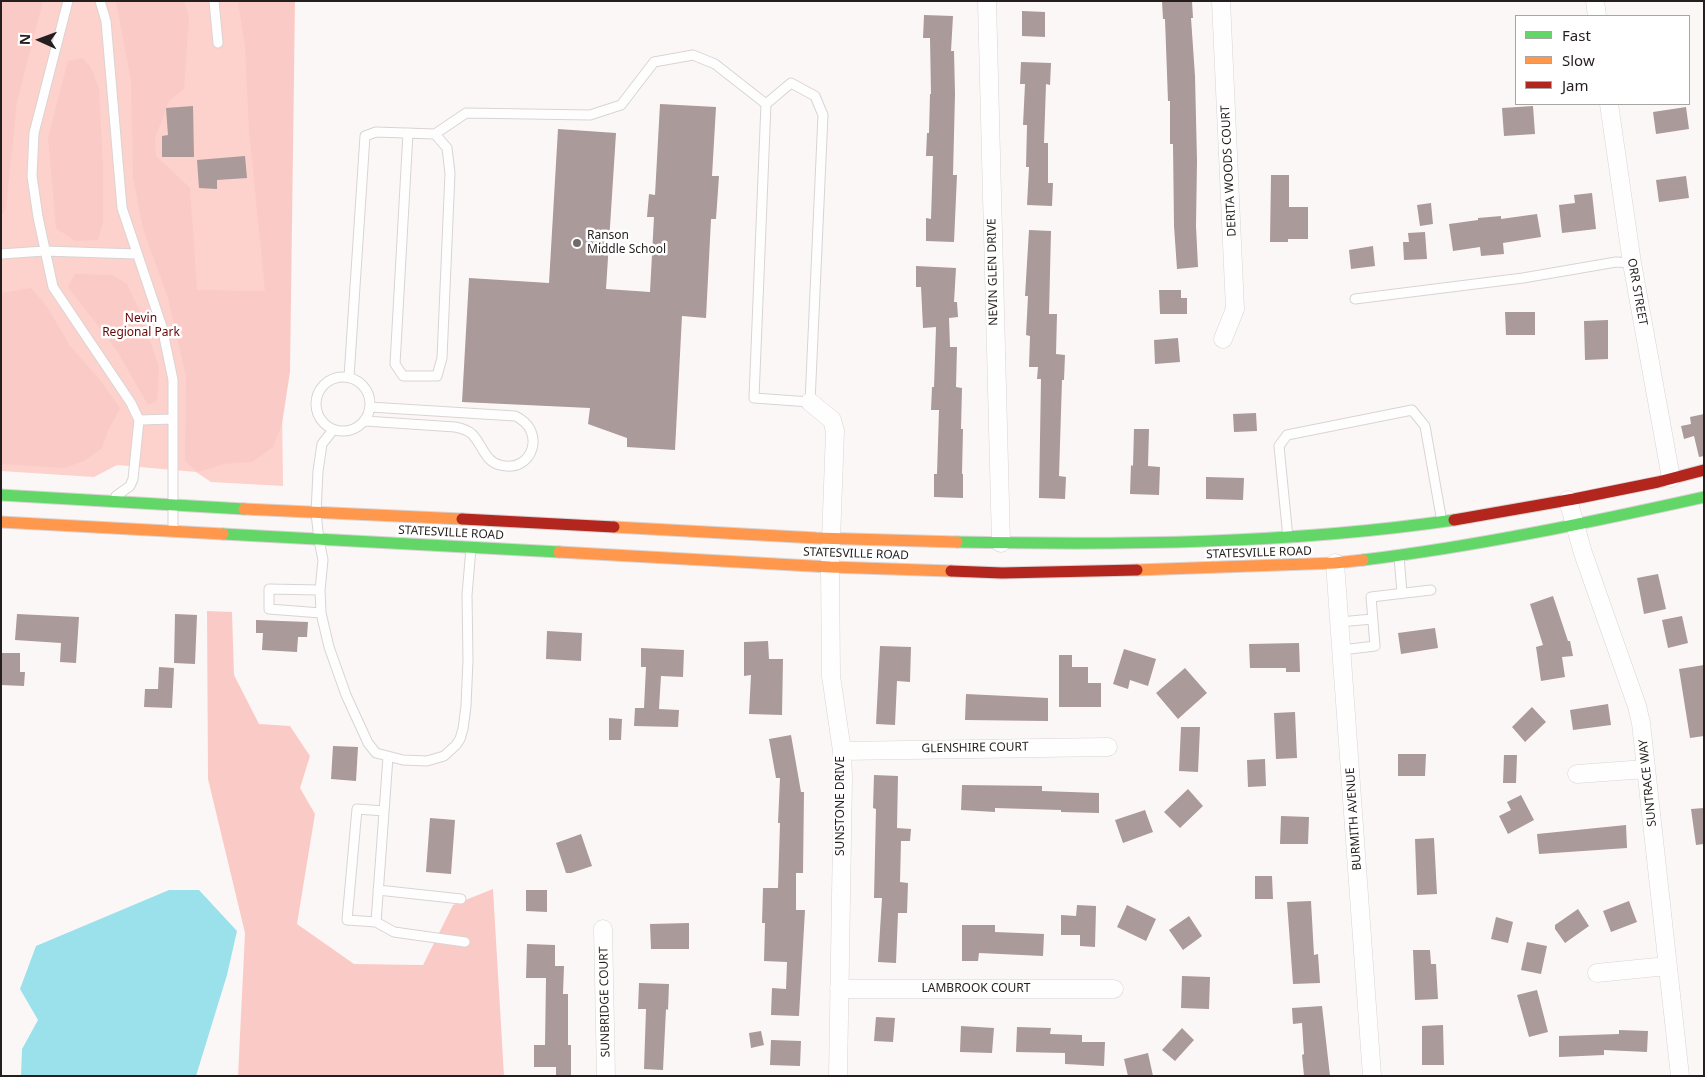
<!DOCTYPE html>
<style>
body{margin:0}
#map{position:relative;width:1705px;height:1077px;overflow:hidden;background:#fcf7f7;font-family:"Noto Sans",sans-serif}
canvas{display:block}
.frame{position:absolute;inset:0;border:2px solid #251e1e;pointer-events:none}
.legend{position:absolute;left:1515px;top:15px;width:175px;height:90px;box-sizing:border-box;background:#fff;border:1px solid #a8a5a5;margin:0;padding:6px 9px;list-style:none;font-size:15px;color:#251e1e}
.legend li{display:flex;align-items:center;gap:10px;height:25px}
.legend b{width:25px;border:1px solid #a8a5a5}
.north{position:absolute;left:15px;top:15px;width:50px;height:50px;-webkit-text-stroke:4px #fff;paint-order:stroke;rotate:272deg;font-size:14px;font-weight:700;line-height:20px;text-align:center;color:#251e1e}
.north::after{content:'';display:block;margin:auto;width:18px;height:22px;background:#251e1e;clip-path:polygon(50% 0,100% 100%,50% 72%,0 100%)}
</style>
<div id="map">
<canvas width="1705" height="1077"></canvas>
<div class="frame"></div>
<ul class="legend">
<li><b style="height:6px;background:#63d668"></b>Fast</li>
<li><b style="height:6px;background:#ff974d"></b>Slow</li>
<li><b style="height:6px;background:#b3261e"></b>Jam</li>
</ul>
<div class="north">N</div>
</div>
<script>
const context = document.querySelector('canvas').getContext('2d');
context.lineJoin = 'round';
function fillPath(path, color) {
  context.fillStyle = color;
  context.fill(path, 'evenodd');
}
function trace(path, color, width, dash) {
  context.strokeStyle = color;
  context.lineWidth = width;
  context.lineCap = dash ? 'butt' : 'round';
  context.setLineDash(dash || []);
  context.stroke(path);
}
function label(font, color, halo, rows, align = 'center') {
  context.font = font + ' "Noto Sans",sans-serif';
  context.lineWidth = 5;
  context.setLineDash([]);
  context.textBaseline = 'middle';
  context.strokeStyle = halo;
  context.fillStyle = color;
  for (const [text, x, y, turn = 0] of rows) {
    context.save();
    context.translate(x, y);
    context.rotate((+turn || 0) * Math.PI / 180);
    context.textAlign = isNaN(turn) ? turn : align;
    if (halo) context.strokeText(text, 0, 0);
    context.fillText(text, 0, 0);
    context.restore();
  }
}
const green = new Path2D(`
 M1,1H277L283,486L211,482L196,472L117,465L94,477L1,471Z`);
const forest = new Path2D(`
 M1,1H43L17,101L6,209L1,215Z
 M116,1H184L189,16L184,89L169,101L155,138L156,156L190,188L197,290L265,291L249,130L245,46L238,1H295L290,372L282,424L273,447L252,462L224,464L198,472L185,461L186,376L168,298L143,229L133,177L131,81Z
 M83,58L91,68L99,88L103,167V221L98,240L75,241L56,228L48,138L68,61Z
 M75,274L112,275L127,284L140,312L159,367L157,401L148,405L116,349L68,287Z
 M31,288L47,307L70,346L100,380L120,408L108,431L102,448L84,461L64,468L1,464V293Z
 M207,611L232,612L234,675L259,724L290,726L310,756L300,788L315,814L297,924L354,964L423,965L453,905L493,889L504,1076H238L245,933L208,779Z`);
const water = new Path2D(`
 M169,890H199L237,931L227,975L196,1076H21L22,1049L38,1020L20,989L36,946Z`);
const building = new Path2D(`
 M1162,1H1192L1193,18H1191L1195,76L1197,161L1196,226L1198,267L1177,269L1174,226L1173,144H1170V101H1168L1165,19H1163Z
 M1022,11L1045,12V37L1022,36Z
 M924,15L953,16L951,51H954L955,94L953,175H957L954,242L926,241V218L931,219L933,156H926L927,133H929L930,94H931L930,38H923Z
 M1021,62L1051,63L1050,85L1046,84L1044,143H1048V183H1053L1052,206L1027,205L1029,167H1026L1027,125H1023L1025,84H1020Z
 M660,104L716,107L712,176H719L716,219H711L706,318L682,316L675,450L627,447V438L588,424L590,408L462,402L469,278L549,283L558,129L616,133L606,289L650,292L654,217H647L649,194L655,195Z
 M193,106L194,157H162V136L168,135L166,108Z
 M1533,106L1535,134L1504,136L1502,108Z
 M1686,107L1689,129L1656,134L1653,112Z
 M245,156L247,178L217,180V189L199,188L197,160Z
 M1271,175H1289V207H1308V239H1288V242H1270Z
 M1686,176L1689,198L1659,202L1656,180Z
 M1592,193L1596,229L1562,233L1559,205L1575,203L1574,195Z
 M1431,203L1433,224L1420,226L1417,205Z
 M1537,214L1541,237L1503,243L1504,254L1481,256L1480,247L1453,251L1449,224L1478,220V218L1501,216V219Z
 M1029,230L1051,231L1049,314H1057L1056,354L1065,355L1064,380H1062L1059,476L1066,477L1065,499L1039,498L1041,379H1037L1038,367H1029L1030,336L1026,335L1028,296H1025Z
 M1425,232L1427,259L1404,260L1403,242H1409L1408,233Z
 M1373,246L1375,266L1351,269L1349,250Z
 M916,266L956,268L954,302H957L958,317L949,318L950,347H957L956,387L962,388L961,429H963L962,474H963V498L934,497V474H937L939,410H931L932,387H934L936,327L923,328L921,287H916Z
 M1159,290H1181V298H1187V314H1160Z
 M1505,312H1535V335H1506Z
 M1608,320V359L1585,360L1584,321Z
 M1178,338L1180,362L1155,364L1154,340Z
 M1256,413L1257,431L1234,432L1233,414Z
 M1704,414V456L1699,457L1694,436L1684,439L1681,426L1691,424L1690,417Z
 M1134,429H1149L1148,466L1160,467L1159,495L1130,494L1131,465L1133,466Z
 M1206,477L1244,478L1243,500L1206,499Z
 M1658,574L1666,609L1644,614L1637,578Z
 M1553,596L1568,641H1570L1573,656L1562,657L1565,677L1541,681L1536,647L1543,645L1530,604Z
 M17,614L79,617L76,663L60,662L61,643L15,640Z
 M175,614L197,615L195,664L174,663Z
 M1682,616L1688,643L1668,648L1662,620Z
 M256,620L308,622L307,637H298L297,652L262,650L263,633H256Z
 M1435,628L1438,648L1401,654L1398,633Z
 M547,631L582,633L581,661L546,659Z
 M768,641L769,659H783L782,715L749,714L751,675L744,676V642Z
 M1299,643L1300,672H1286V668H1250L1249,644Z
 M880,646L911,647L910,682L897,681L895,725L876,724Z
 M641,648L684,650L683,677L661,676L659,709L679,710L678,727L634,726L635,708H644L646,667H641Z
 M1124,649L1156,659L1148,686L1130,680L1128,689L1113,684Z
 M2,653H20V672H25L24,686L1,685Z
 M1059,655H1072V667H1088V683H1101V707H1059Z
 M1704,665V736L1690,738L1679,669Z
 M159,667L174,668L172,708L144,707L145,689H158Z
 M1185,668L1207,693L1178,719L1156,693Z
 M966,694L1048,698V721L965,720Z
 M1608,704L1611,725L1573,730L1570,710Z
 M1532,707L1546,722L1525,742L1512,727Z
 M1295,712L1297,758L1276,759L1274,713Z
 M609,718L622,719L621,740H609Z
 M1181,727H1200L1198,772L1179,771Z
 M791,735L801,792H804L803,873H796V910H805L799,1016L771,1015L772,988L786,989L787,962L764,961L765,923H762L763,888H778L780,823H778L780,778H776L769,739Z
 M333,746L358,747L356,781L331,779Z
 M1398,754H1426L1425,776H1398Z
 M1504,755H1517L1516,783H1503Z
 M1265,759L1266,786L1248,787L1247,760Z
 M874,775L898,776L897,828L911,829L910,841H901L900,882L908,883L907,913H898L896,963L878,962L882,898H874L876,809L873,808Z
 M962,785L1042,786V791L1099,793V813L1061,812V810L995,808V812L961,810Z
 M1188,789L1203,806L1180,828L1164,812Z
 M1521,795L1534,820L1508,834L1499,816L1511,810L1507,802Z
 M1704,808V844L1696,845L1691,809Z
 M1145,810L1153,832L1123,843L1115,820Z
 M1281,816L1309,817L1308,844H1280Z
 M430,818L455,820L451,874L426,872Z
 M1626,825L1627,848L1539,854L1537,834Z
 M581,834L592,866L571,873H566L556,843Z
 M1434,838L1437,894L1417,895L1415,839Z
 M1255,876H1272L1273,899H1255Z
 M526,890H547V912L526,911Z
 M1311,901L1314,955L1318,954L1320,983L1293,984L1287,902Z
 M1629,901L1637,922L1611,932L1603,911Z
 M1077,905L1096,906L1095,947L1080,946V935H1061V915L1076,916Z
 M1127,905L1156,919L1146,941L1117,927Z
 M1578,909L1589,926L1565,943L1555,929V925Z
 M1189,916L1202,936L1183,950L1169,930Z
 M1496,917L1513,922L1508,943L1491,939Z
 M689,923V949H651L650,924Z
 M962,925H995V932L1044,934L1043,956L979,953L978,961H962Z
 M1527,942L1547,946L1541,974L1521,970Z
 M527,944L555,945V966H564L563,994H568V1045H571V1076H556V1067H534V1045H545L546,978H526Z
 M1413,950H1430L1431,964H1436L1438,999L1415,1000Z
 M1182,976L1210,977L1209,1009L1181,1008Z
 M639,983L669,984L668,1010L666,1009L663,1070L644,1069L646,1009H638Z
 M1537,990L1548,1032L1529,1037L1517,995Z
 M1322,1006L1330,1076H1304L1302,1055L1304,1054L1302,1023L1293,1024L1292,1008Z
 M876,1017L895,1018L893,1042L874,1041Z
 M1443,1025L1444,1065H1422V1026Z
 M961,1026L994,1028L992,1053L960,1052Z
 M1017,1027L1051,1028L1050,1034L1082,1035V1042H1105L1104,1066L1065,1064V1053L1016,1052Z
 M1182,1028L1194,1040L1175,1061L1162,1050Z
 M1619,1030L1648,1031L1647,1052L1604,1050V1055L1559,1057V1036L1619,1034Z
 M761,1031L764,1045L751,1048L749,1033Z
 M771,1040L801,1041L800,1066L770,1065Z
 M1148,1053L1153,1076H1128L1124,1059Z`);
const lane = new Path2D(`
 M68,1L34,133L32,176L38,217L53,287L131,403L139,420L133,479L130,486L116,496
 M100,1L106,21L122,208L162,327L173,380V532
 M214,1L218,43
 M791,83L815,96L823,115L810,402L754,398L766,104Z
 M435,134L466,113L590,115L621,105L654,62L693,55L715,64L766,104
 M1,254L44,251L137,254
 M1355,299L1523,278L1616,262L1632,263
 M316 404a27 27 0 1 1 54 0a27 27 0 1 1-54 0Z
 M349,377L365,136L376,132L435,134L447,148L450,173L442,358L437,376H403L395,364L408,133
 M139,420L173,419
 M365,421L455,427C461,428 467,430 472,434C482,444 485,462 500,465C533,474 547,430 515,416L370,407
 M333,430L322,444L318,471L316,513L319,540L323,560L320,590L321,613L329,647L346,695L368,743L376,753L403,760L427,761L444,756L456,745L460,739L463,729L466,706L468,660L467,595L471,548
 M1288,538L1279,446L1287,435L1412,410L1425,426L1442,522
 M1399,556L1402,593
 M320,590L269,589V609L321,613
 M1340,622L1372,619
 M1342,650L1375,646L1371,597L1431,590
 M384,811L357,809L347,920L376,922L394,932L465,942
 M378,890L461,899
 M376,922L388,757`);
const street = new Path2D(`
 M987,1L1001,543
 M1221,1L1235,309L1223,339
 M1595,1L1597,16
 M1609,104L1632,263L1671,478
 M810,402L832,420L835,431L830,567L831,676L842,751L843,777L838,1076
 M1568,500L1583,553L1637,706L1641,723L1680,1076
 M1335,563L1372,1076
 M842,751L1108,747
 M1577,774L1646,769
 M603,929L606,1076
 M1597,973L1667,966
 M839,989H1114`);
const fast = new Path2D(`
 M1,495L244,509
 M223,534L559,552
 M957,542C1124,545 1289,544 1454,520
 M1363,560C1478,546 1591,522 1704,497`);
const slow = new Path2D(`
 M244,509L462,519
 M1,522L223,534
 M614,527L816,538L957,542
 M559,552L830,567L951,571
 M1137,570L1335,563L1363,560`);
const jam = new Path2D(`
 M462,519L614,527
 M1454,520L1574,499L1658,482L1704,470
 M951,571L1002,573L1137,570`);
const markers = [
 [577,243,5,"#706a6a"]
];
const streetNames = [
 ["DERITA WOODS COURT",1229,171,-93],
 ["NEVIN GLEN DRIVE",993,272,-91],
 ["ORR STREET",1637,292,80],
 ["STATESVILLE ROAD",451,533,3],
 ["STATESVILLE ROAD",1259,553,-2],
 ["STATESVILLE ROAD",856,554,2],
 ["GLENSHIRE COURT",975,748,-1],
 ["SUNTRACE WAY",1648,783,-96],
 ["SUNSTONE DRIVE",841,806,-90],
 ["BURMITH AVENUE",1354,819,-94],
 ["LAMBROOK COURT",976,989],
 ["SUNBRIDGE COURT",605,1002,-91]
];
const poiNames = [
 ["Ranson",587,236],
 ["Middle School",587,250]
];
const parkNames = [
 ["Nevin",141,319],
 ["Regional Park",141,333]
];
fillPath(green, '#fdd1cc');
fillPath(forest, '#facbc6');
fillPath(water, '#9be1eb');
fillPath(building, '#aa9a99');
trace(lane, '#d9d4d3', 11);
trace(street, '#d9d4d3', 19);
trace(fast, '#d9d4d3', 13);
trace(slow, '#d9d4d3', 13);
trace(jam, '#d9d4d3', 13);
trace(lane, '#fffefe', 9);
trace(street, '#fffefe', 18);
trace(fast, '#63d668', 11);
trace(slow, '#ff974d', 11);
trace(jam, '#b3261e', 11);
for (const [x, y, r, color] of markers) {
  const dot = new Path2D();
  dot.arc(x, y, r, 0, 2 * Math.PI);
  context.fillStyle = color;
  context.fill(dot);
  trace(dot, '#fff', 2);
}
label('12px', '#251e1e', '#fff', streetNames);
label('12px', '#251e1e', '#fff', poiNames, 'left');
label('12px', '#660507', '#fff', parkNames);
</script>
